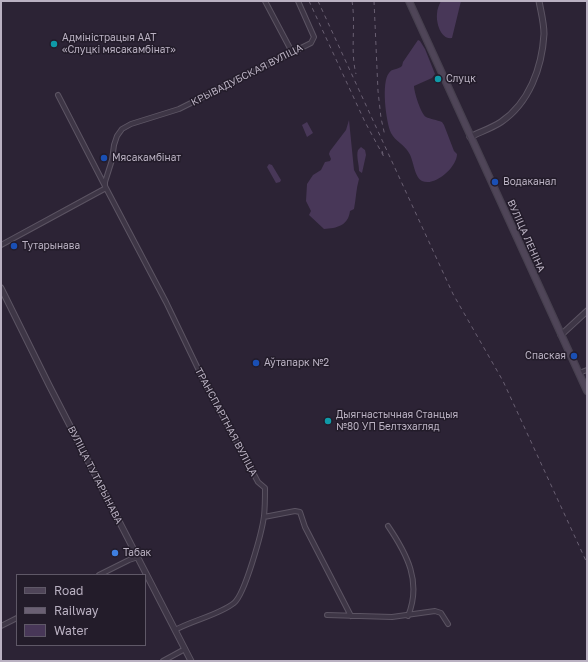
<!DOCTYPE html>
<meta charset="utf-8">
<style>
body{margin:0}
#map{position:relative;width:588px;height:662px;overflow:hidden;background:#2c2335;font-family:"Golos Text",sans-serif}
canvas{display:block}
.frame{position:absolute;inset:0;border:2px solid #bab1c2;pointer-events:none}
.legend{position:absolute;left:16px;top:574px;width:130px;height:72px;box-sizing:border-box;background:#231c2a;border:1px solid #5f5867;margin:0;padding:5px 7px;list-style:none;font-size:12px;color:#bab1c2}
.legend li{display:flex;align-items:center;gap:8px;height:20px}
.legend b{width:20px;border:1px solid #5f5867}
</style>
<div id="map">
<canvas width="588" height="662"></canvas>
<div class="frame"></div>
<ul class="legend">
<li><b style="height:5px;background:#4f4558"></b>Road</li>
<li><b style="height:5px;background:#6a6073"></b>Railway</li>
<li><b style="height:11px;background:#483758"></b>Water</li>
</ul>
</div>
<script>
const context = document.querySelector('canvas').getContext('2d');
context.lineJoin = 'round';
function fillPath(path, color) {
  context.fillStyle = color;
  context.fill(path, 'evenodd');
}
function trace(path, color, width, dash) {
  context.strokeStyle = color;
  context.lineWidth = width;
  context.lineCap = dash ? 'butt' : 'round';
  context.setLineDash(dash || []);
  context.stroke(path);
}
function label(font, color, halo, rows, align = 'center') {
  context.font = font + ' "Golos Text",sans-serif';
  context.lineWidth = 3;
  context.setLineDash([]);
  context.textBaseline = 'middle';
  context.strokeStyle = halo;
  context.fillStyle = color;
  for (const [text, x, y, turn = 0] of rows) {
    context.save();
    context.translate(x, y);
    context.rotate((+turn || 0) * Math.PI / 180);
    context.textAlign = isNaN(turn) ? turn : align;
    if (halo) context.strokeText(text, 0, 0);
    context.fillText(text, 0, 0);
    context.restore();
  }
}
const water = new Path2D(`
 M441,1H461L452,38C441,40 436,23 437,14C437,9 439,5 441,1Z
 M418,40L420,41L425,49L435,74L432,78L414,86C414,92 421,114 426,117C430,119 437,120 442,122L444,125L454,151L457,154C457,167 435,187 422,181C414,177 414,161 409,153C405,145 395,141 391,133C386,122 381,82 389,73C392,68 398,70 402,66L403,62Z
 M349,120L354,170L359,179C356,189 356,199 354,209L350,211C348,226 337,228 324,229L309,215L311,211L306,201L307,184L313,175L321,170L325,162L330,161L331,159L329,154L330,151L346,130Z
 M307,122L313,133L307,137L302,125Z
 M361,147L365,150L366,155L362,173L359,171C359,164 356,156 358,150Z
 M269,164L272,165L281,180L280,182L276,183L267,167Z`);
const minor = new Path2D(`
 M265,1L292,52
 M58,95L106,188L166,302L203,379L258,482L265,488C265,497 265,507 264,516C262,532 245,594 234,603C219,615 193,620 175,630
 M105,186V182L112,160L114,145L117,136L122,129L131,124L179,109L311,43L314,37L298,1
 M1,245L106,188
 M579,373L587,370
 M264,517L295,511L300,512L305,527L351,616
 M388,526C407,554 422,582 408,616
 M99,575L129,560L138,557
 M327,615L392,617L435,611L441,613L448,624
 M1,626L17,618
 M163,661L185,649`);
const tertiary = new Path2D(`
 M470,137C480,132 492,128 501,122C529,103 542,68 544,34C544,23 541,12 539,1
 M1,288L49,385L191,661
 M561,335L587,311`);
const secondary = new Path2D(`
 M409,1L587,391`);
const rail = new Path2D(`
 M309,1L365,122L384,157L382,151
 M318,1L453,294L503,381L587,563
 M352,1C356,26 350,50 356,74
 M374,1L378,91L381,118L385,136`);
const markers = [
 [54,44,4,"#0f9aa8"],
 [438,79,4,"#0f9aa8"],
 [104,158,4,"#1a4fb4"],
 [495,182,4,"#1a4fb4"],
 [14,246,4,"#1a4fb4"],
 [574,356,4,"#1a4fb4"],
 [256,363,4,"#1a4fb4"],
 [328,421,4,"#0f9aa8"],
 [115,553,4,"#3f7fe0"]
];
const poiNames = [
 ["Адміністрацыя ААТ",62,38],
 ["«Слуцкі мясакамбінат»",62,50],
 ["Слуцк",446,79],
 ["Мясакамбінат",112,158],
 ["Водаканал",503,182],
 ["Тутарынава",22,246],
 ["Спаская",566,356,"right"],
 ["Аўтапарк №2",264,363],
 ["Дыягнастычная Станцыя",336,415],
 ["№80 УП Белтэхагляд",336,427],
 ["Табак",123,553]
];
const streetNames = [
 ["КРЫВАДУБСКАЯ ВУЛІЦА",247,75,-27],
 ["ВУЛІЦА ЛЕНІНА",526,236,66],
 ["ТРАНСПАРТНАЯ ВУЛІЦА",226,422,62],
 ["ВУЛІЦА ТУТАРЫНАВА",95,475,63]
];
fillPath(water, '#483758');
trace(minor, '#5c5463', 6);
trace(tertiary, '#5c5463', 7);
trace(secondary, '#47404f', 8);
trace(minor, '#3e3646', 4);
trace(tertiary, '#3e3646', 5);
trace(secondary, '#4f4558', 5.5);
trace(rail, '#6a6073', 1, [4, 4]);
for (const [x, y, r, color] of markers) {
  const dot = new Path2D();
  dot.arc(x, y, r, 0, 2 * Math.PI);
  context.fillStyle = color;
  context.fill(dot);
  trace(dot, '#231c2a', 1.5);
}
label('10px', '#bab1c2', '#231c2a', poiNames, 'left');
label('10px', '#bab1c2', '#231c2a', streetNames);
</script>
